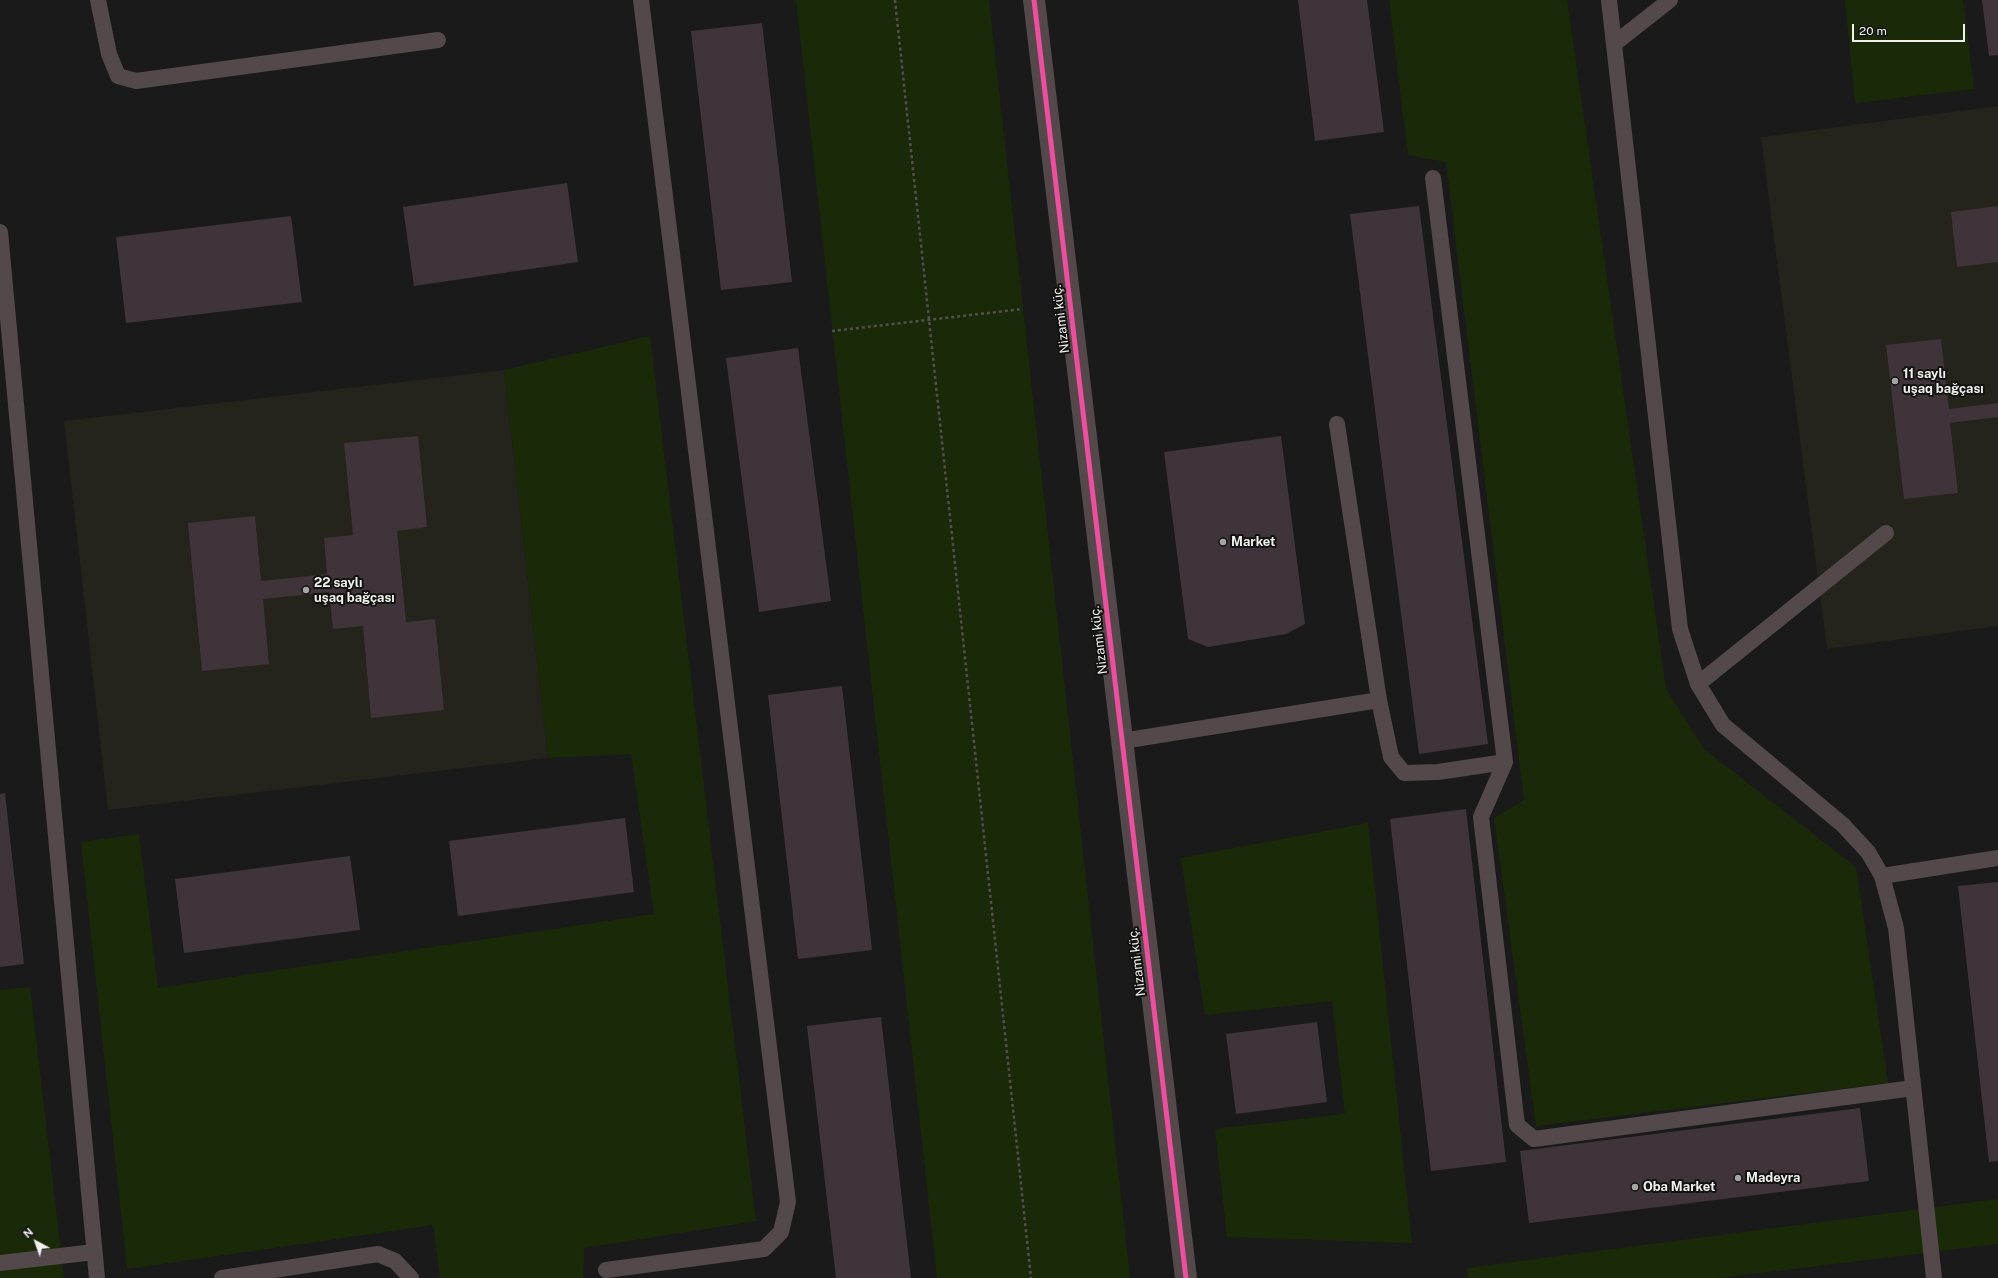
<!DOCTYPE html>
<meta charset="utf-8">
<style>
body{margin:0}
#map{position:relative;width:1998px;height:1278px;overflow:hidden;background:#1a1a1a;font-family:"Public Sans",sans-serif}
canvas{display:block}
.north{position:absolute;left:16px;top:1222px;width:40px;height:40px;-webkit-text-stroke:3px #121210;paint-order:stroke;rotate:319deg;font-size:11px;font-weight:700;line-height:16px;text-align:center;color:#f0f0ee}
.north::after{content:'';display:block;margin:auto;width:14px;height:18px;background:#f0f0ee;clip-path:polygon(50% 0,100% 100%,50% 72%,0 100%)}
.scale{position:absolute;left:1852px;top:24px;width:113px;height:18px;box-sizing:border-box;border:2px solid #f0f0ee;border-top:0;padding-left:5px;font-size:12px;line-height:14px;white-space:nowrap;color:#f0f0ee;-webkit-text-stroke:3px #121210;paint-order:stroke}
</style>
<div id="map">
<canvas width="1998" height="1278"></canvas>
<div class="north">N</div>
<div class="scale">20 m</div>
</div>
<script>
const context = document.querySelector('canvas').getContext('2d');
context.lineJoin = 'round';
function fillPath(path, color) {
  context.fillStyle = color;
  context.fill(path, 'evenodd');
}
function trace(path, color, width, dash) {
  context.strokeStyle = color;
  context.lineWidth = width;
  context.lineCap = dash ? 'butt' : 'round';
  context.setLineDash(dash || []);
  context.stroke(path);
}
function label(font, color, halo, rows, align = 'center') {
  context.font = font + ' "Public Sans",sans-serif';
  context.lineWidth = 4;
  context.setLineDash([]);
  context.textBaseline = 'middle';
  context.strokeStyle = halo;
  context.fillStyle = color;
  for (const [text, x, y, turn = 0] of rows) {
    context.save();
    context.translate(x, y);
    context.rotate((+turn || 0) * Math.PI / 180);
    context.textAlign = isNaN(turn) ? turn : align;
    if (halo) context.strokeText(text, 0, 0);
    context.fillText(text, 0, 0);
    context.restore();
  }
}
const built = new Path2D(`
 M1998,106V626L1827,649L1761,137Z
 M504,370L548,758L108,810L64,421Z`);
const green = new Path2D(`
 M796,0H989L1130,1278H937Z
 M1389,0H1567L1666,689L1704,749L1856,867L1888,1083L1536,1126L1494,818L1524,800L1446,162L1408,155Z
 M1845,0H1963L1974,89L1855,103Z
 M650,336L756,1221L584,1248L583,1278H440L433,1225L127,1269L81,842L139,834L158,988L654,914L631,754L548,758L504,370Z
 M1368,823L1412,1243L1227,1237L1215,1129L1345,1114L1332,1001L1205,1015L1181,858Z
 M30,987L64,1278H0V990Z
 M1998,1199V1244L1718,1278H1468L1467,1268Z`);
const building = new Path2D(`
 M1298,0H1367L1384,132L1315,141Z
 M1982,0H1998V55L1989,56Z
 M762,23L792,282L721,290L691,31Z
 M567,183L578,262L414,286L403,207Z
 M1419,206L1488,744L1419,754L1350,214Z
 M1998,206V262L1957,267L1951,212Z
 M291,216L302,302L126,323L116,237Z
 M1941,339L1949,409L1998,403V417L1950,423L1958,493L1904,499L1886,345Z
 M798,348L831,601L759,612L726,358Z
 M418,436L427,527L397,531L406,622L435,619L444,710L371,718L363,626L333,629L329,592L263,599L269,664L202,671L188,523L255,516L261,581L327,574L324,538L353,535L344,443Z
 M1281,436L1305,624L1286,634L1208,647L1188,639L1164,452Z
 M842,686L872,950L798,959L768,695Z
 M5,793L24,964L0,967V794Z
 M1466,809L1506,1162L1431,1171L1390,819Z
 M625,818L634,892L458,916L449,841Z
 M350,856L360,930L184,953L175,879Z
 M1998,882V1161L1989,1162L1958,886Z
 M881,1017L911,1278H836L807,1026Z
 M1317,1022L1327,1102L1236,1114L1226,1034Z
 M1860,1108L1869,1181L1529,1223L1520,1151Z`);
const path = new Path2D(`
 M895,0L1031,1278
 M832,331L1023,309`);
const service = new Path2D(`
 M98,0L109,54L118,76L136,81L438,40
 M1609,0L1680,629L1698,684L1723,725L1843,825L1868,852L1882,876L1896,928L1934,1278
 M1614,44L1670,0
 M1433,178L1505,762L1481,817L1517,1125L1534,1139L1913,1088
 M0,232L97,1278
 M1337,424L1379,700L1391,757L1404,773L1438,772L1505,762
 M1698,684L1886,533
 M1122,741L1379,700
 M1882,876L1998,858
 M0,1263L94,1252
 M606,1270L764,1249L781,1232L788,1202L641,0
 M222,1278L378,1254L395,1261L411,1278`);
const tertiary = new Path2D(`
 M1034,0L1186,1278`);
const cycleway = new Path2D(`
 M1034,0L1186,1278`);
const markers = [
 [1895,381,4,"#a5a5a4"],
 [1223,542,4,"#a5a5a4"],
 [306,590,4,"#a5a5a4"],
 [1738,1178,4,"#a5a5a4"],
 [1635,1187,4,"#a5a5a4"]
];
const streetNames = [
 ["Nizami küç.",1061,319,-97],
 ["Nizami küç.",1099,640,-97],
 ["Nizami küç.",1137,962,-97]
];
const poiNames = [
 ["11 saylı",1903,374],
 ["uşaq bağçası",1903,389],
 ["Market",1231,542],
 ["22 saylı",314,583],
 ["uşaq bağçası",314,598],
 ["Madeyra",1746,1178],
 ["Oba Market",1643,1187]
];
fillPath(built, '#24231c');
fillPath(green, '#1a2a08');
fillPath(building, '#40343b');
trace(path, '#544e50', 2.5, [3, 3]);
trace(service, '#53494b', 16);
trace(tertiary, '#53494b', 22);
trace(cycleway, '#ef4d9e', 5);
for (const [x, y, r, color] of markers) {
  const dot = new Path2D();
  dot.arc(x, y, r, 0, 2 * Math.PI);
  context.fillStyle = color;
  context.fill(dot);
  trace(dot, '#121210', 1.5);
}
label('13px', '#f0f0ee', '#121210', streetNames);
label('bold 13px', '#f0f0ee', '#121210', poiNames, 'left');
</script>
